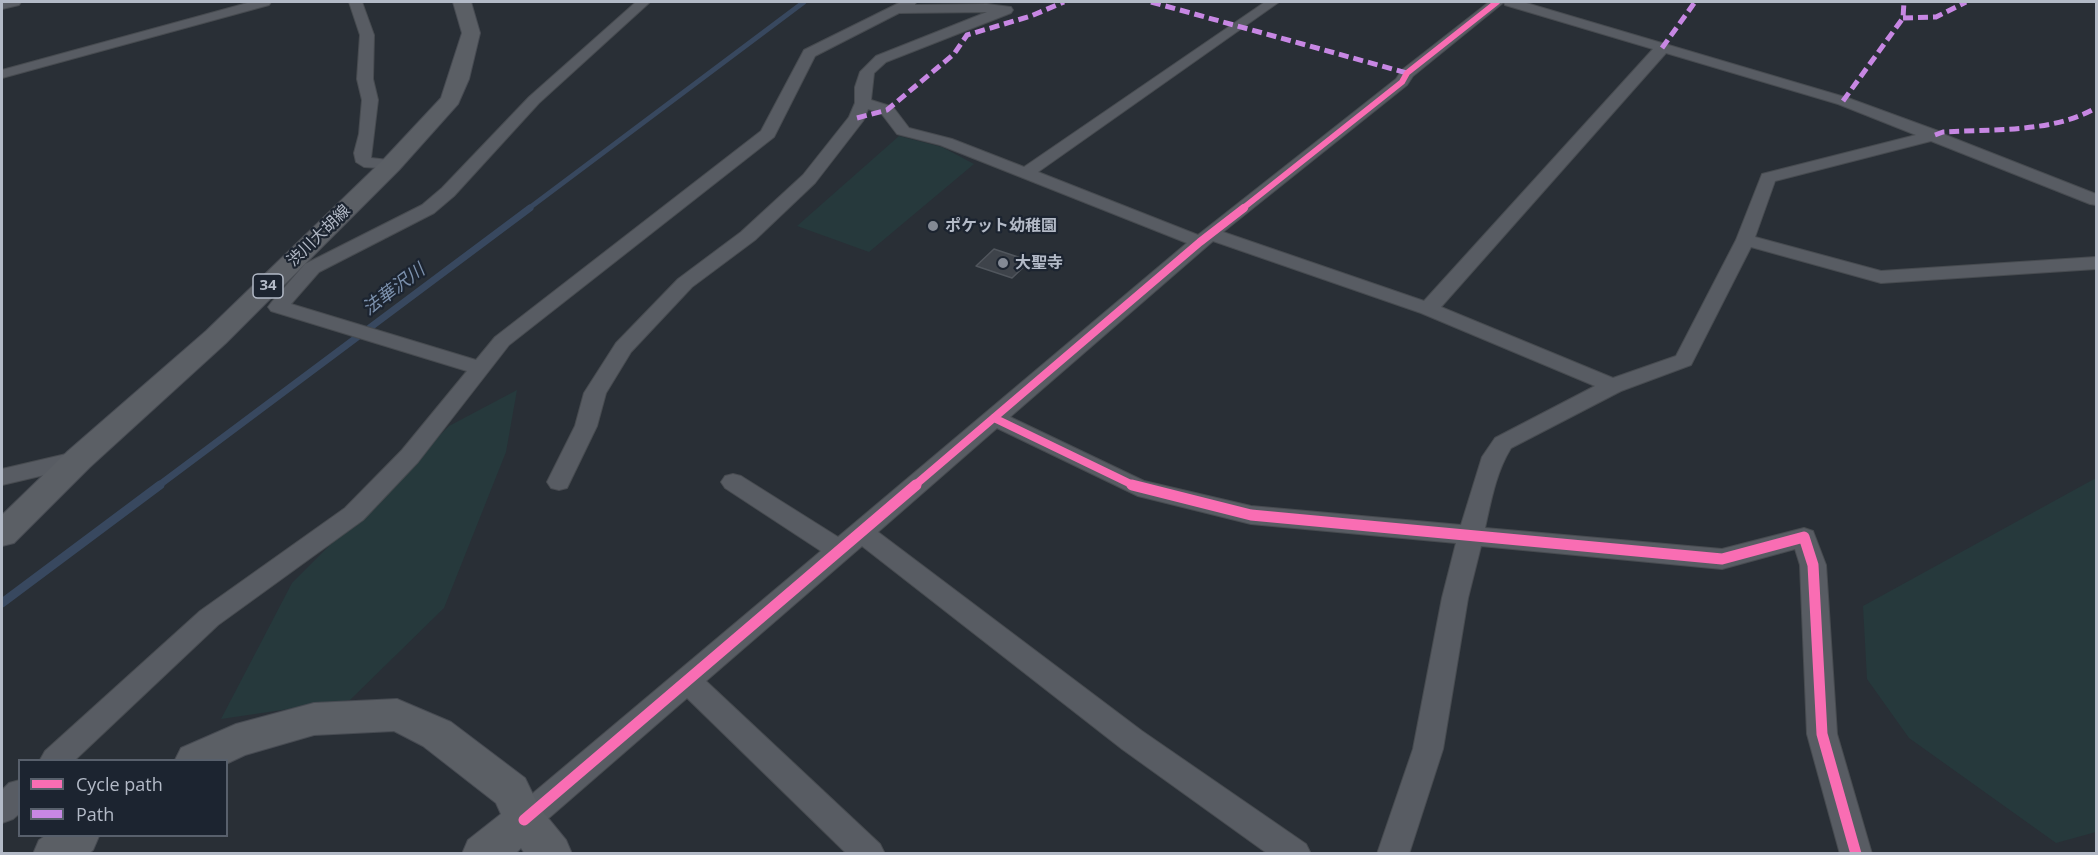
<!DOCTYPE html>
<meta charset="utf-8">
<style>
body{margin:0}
#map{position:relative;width:2098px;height:855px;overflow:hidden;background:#292f36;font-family:"Open Sans",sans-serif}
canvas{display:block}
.frame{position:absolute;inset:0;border:3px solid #b3bac7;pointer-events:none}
.legend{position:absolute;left:18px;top:759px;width:210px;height:78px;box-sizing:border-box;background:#1c2430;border:2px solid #58606c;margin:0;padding:8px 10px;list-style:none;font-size:18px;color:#b3bac7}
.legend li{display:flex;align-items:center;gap:12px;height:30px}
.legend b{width:30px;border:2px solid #58606c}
</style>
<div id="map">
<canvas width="2098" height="855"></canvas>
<div class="frame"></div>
<ul class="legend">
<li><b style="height:8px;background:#f96db3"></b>Cycle path</li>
<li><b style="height:8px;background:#c787e3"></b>Path</li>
</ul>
</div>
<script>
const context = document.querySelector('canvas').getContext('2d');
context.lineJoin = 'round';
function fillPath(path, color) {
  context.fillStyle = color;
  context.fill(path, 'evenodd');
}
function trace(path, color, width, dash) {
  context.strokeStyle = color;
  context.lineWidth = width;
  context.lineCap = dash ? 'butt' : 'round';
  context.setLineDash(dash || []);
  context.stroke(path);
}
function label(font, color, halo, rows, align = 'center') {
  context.font = font + ' "Open Sans","Noto Sans JP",sans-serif';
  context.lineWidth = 4.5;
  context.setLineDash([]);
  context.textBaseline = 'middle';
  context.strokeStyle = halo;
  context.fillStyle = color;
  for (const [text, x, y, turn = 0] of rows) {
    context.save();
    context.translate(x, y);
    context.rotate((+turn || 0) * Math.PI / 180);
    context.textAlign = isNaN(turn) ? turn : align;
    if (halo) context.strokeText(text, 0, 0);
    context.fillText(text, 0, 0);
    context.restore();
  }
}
const green = new Path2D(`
 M899,136L942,147L974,164L869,252L797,226Z
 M517,390L506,452L444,608L350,700L221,719L292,583L449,426Z
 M2096,478V832L2056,843L1909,738L1867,679L1863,606Z`);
const streamFar2 = new Path2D(`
 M528,209L804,2`);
const streamFar1 = new Path2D(`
 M158,486L530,208`);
const stream = new Path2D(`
 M2,603L160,485`);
const building = new Path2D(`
 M994,249L1030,261L1012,278L976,266Z`);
const minor = new Path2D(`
 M2,2H21L19,5L2,9Z
 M251,2H271L269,5L2,78V70Z
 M349,2H362L374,35L373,79L378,100L371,158L397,161L399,165L397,169L364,167L356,162L354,153L359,134L362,100L357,79L360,35Z
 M636,2H650L539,103L454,196L434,213L319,272L291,304L476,360L495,337L761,131L804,50L901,2H916L915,5L987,4L1011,7L1013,10L1011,13L886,62L874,73L871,100L893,107L909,128L952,139L1024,167L1265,2H1279L1038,172L1198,235L1396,79L1402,70L1489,2H1523L1848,98L1941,132L1943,134L2096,194V205L2090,204L1931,141L1775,181L1755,237L1881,271L2096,257V269L1881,283L1751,247L1691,365L1621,391L1511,448C1496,472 1491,501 1485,528L1722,549L1804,528L1813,531L1826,565L1837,734L1872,854H1840L1807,734L1800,565L1795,549L1722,569L1481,546L1468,598L1443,749L1409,854H1377L1413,749L1442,598L1456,543L1251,524L1138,496L997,428L878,532L1142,731L1306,844L1311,854H1268L1122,749L862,546L706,681L880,844L885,854H847L687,698L535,830L524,834L513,830L509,820L513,810L821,551L725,488L721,482L725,476L733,474L741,476L838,537L1187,243L940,145L897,134L881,113L868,109L863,121L815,183L755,240L692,287L631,352L606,393L597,426L567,488L559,490L551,488L547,482L575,426L584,393L616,343L678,279L741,232L803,175L849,117L855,103V87L860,72L876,56L987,12L899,13L815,56L774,137L509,345L418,462L363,520L218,625L75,760H40L45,751L200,611L345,508L402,450L467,371L271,311L268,307L271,303L305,264L422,205L442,188L529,97ZM1504,2L1505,5L1653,49L1424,301L1223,232L1407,85L1413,76ZM1666,53L1838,104L1916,135L1762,174L1736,240L1676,356L1613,378L1441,307ZM1213,241L1421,313L1595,386L1495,438L1482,457L1461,525L1251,506L1144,481L1010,417Z
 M79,451L87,453L91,459L87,465L2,485V469Z
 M20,780V813L13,819L2,823V790L9,783Z`);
const major = new Path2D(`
 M453,2H471L480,33L469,79L458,104L399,170L226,343L90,467L14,543L2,546V515L68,451L206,331L383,160L441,98L462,33Z
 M397,699L451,722L525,778L539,807L566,840L572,854H525L521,848L515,854H462L468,840L501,814L496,803L423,746L394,731L314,735L245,755L226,764V760H175L181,748L236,724L314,703Z
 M45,836H99L93,850L88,854H33L39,840Z`);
const quiet = new Path2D(`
 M1151,2L1407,73
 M1903,18L1936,17L1966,2
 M1662,48L1695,2
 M1843,101L1903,18L1904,2
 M857,118L887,110L954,54L967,35L1031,16L1064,2
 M1935,135L1943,132C1993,129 2052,133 2096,108`);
const cyclewayFar2 = new Path2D(`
 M1242,209L1402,82L1407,73L1497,2`);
const cyclewayFar1 = new Path2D(`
 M994,418L1135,486
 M914,486L1200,242L1244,208`);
const cycleway = new Path2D(`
 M1132,485L1251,515L1722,559L1804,537L1813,565L1822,734L1856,854
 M524,820L916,485`);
const markers = [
 [933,226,6,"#838994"],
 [1003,263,6,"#838994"]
];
const shields = [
 [268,286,30]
];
const shieldNames = [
 ["34",268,286]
];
const poiNames = [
 ["ポケット幼稚園",945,226],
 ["大聖寺",1015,263]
];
const streetNames = [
 ["渋川大胡線",319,236,-44]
];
const waterNames = [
 ["法華沢川",394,290,-37]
];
fillPath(green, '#26393c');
trace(streamFar2, '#38485f', 5);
trace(streamFar1, '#38485f', 7);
trace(stream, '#38485f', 9);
fillPath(building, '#3e434a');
trace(building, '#51565d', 1.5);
trace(minor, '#474b50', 2);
trace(major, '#474b52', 2);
fillPath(minor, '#585c63');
fillPath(major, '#5b5f65');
trace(quiet, '#c787e3', 5, [10, 5]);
trace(cyclewayFar2, '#f96db3', 6);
trace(cyclewayFar1, '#f96db3', 8);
trace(cycleway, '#f96db3', 11);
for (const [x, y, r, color] of markers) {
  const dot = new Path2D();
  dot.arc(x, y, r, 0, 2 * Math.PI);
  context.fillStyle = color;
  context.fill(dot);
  trace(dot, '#1c2430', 2);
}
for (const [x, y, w] of shields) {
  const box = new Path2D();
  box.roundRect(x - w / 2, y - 12, w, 24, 4.5);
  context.fillStyle = '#1c2430';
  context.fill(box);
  trace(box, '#b3bac7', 1.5);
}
label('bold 15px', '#b3bac7', null, shieldNames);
label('bold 16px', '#b3bac7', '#1c2430', poiNames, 'left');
label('16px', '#b3bac7', '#1c2430', streetNames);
label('italic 18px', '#7c91ad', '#1c2430', waterNames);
</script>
